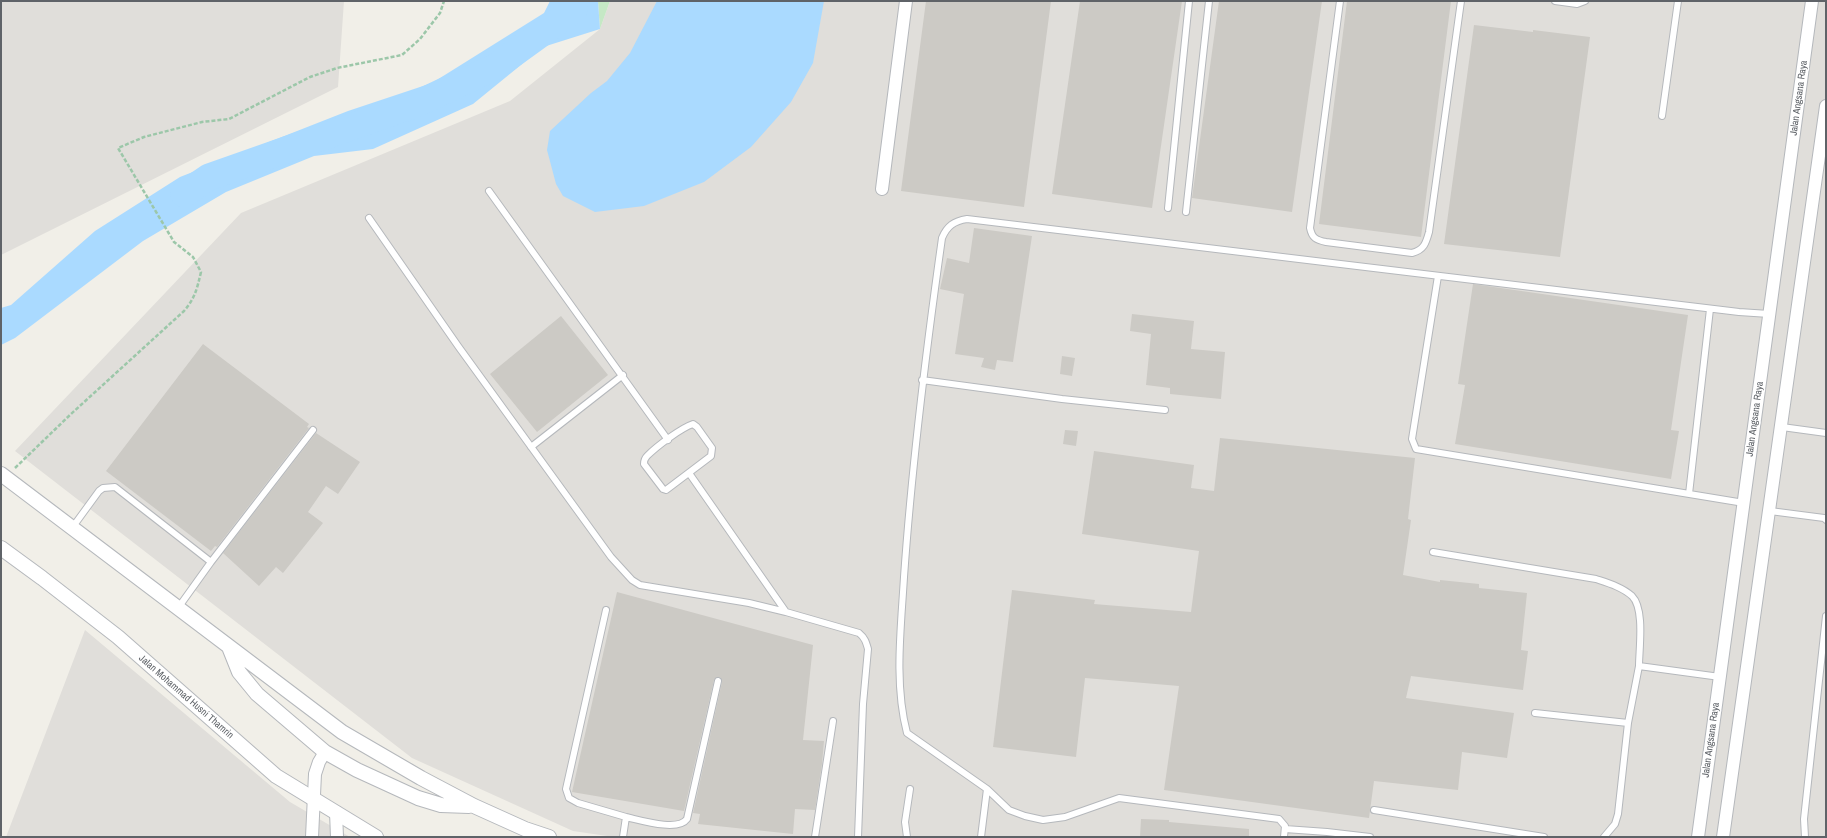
<!DOCTYPE html>
<style>
body{margin:0}
#map{position:relative;width:1827px;height:838px;overflow:hidden;background:#f1efe8;font-family:"Archivo Narrow",sans-serif}
canvas{display:block}
.frame{position:absolute;inset:0;border:2px solid #5f6368;pointer-events:none}
</style>
<div id="map">
<canvas width="1827" height="838"></canvas>
<div class="frame"></div>
</div>
<script>
const context = document.querySelector('canvas').getContext('2d');
context.lineJoin = 'round';
function fillPath(path, color) {
  context.fillStyle = color;
  context.fill(path, 'evenodd');
}
function trace(path, color, width, dash) {
  context.strokeStyle = color;
  context.lineWidth = width;
  context.lineCap = dash ? 'butt' : 'round';
  context.setLineDash(dash || []);
  context.stroke(path);
}
function label(font, color, halo, rows, align = 'center') {
  context.font = font + ' "Archivo Narrow",sans-serif';
  context.lineWidth = 3;
  context.setLineDash([]);
  context.textBaseline = 'middle';
  context.strokeStyle = halo;
  context.fillStyle = color;
  for (const [text, x, y, turn = 0] of rows) {
    context.save();
    context.translate(x, y);
    context.rotate((+turn || 0) * Math.PI / 180);
    context.textAlign = isNaN(turn) ? turn : align;
    if (halo) context.strokeText(text, 0, 0);
    context.fillText(text, 0, 0);
    context.restore();
  }
}
const industrial = new Path2D(`
 M1,1H344L338,87L1,255Z
 M610,1H1826V837H614L573,831L412,758L15,451L241,213L510,101L600,29Z
 M85,630L290,802L350,837H6Z`);
const green = new Path2D(`
 M598,1H610L600,29Z`);
const water = new Path2D(`
 M550,1H598L600,29L543,47L473,104L373,149L314,156L226,192L143,241L15,338L1,345V308L11,305L95,231L180,177L348,111L432,83L544,13Z
 M657,1H824L813,63L791,102L751,147L704,182L644,206L595,212L563,196L556,184L547,150L550,131L591,93L607,81L630,53Z`);
const river = new Path2D(`
 M184,194L209,177L419,103L495,67L574,10L573,1`);
const building = new Path2D(`
 M926,1H1051L1024,207L901,191Z
 M1080,1H1182L1152,208L1052,194Z
 M1219,1H1322L1292,212L1192,198Z
 M1347,1H1451L1421,237L1319,224Z
 M1474,25L1533,32V30L1590,37L1560,257L1444,244Z
 M974,228L1032,236L1013,362L997,360L995,370L981,367L984,358L955,354L964,294L940,289L947,258L969,263Z
 M1473,284L1688,315L1671,430L1679,431L1671,479L1455,444L1465,385L1458,384Z
 M1132,314L1194,321L1191,349L1225,352L1221,399L1170,394V388L1146,385L1151,334L1130,331Z
 M561,316L608,375L537,432L490,374Z
 M203,344L309,424L307,427L309,428L217,547L215,546L211,551L106,471Z
 M1062,356L1075,358L1072,376L1060,374Z
 M1065,430L1078,431L1076,446L1063,444Z
 M316,433L360,462L338,494L326,486L308,512L323,523L283,573L276,567L259,586L223,553Z
 M1220,438L1415,458L1408,519L1411,520L1403,575L1440,582V580L1479,584V588L1527,593L1521,650L1528,651L1523,690L1411,676L1406,698L1514,713L1507,758L1462,752L1458,790L1374,781L1369,818L1164,790L1179,686L1085,678L1076,757L993,747L1012,590L1095,600L1094,604L1191,612L1199,551L1082,534L1094,451L1194,465L1191,488L1214,491Z
 M617,592L813,645L803,740L824,741L822,764L815,810L795,809L793,834L698,824L700,814L693,813L722,682L721,678L719,677L714,680L684,811L572,792Z
 M1141,819L1169,820V822L1249,829V837H1140Z`);
const path = new Path2D(`
 M15,468L71,414L184,311C195,298 197,289 201,272L193,257L174,242L118,148L144,137L202,122L229,119L310,77L337,68L402,55L420,39L440,13L444,1`);
const service = new Path2D(`
 M1340,1L1310,228C1312,238 1316,240 1326,242L1412,253C1424,250 1426,243 1429,232L1461,1
 M1555,1L1577,4L1585,1
 M1662,116L1678,1
 M489,191L668,440
 M1168,208L1189,1
 M1186,212L1209,1
 M369,218L458,346L611,557L632,580L640,585L749,603L786,612L689,473
 M1438,276L1412,439L1416,449L1744,503
 M922,380L1062,399L1165,410
 M693,424L697,427L712,448L711,456L670,487L666,490L663,489L644,464C644,461 645,458 647,456C657,446 681,428 693,424Z
 M1782,427L1826,433
 M531,447L623,375
 M1689,494L1710,309
 M1770,511L1824,518L1826,520
 M72,528L99,491L103,488L115,487L211,562
 M1433,552L1596,579C1608,583 1622,587 1632,596C1645,609 1639,649 1639,666
 M178,608L211,562L313,430
 M606,610L566,789L569,798L578,803L626,817L623,837
 M786,612L859,633C865,638 866,642 868,649L863,704L858,837
 M1535,713L1628,723
 M987,789L1009,810L1025,816L1043,820L1065,817L1119,798L1279,819L1285,826L1284,837
 M1374,810L1544,837
 M626,817C640,820 678,832 687,819L718,681
 M1285,829L1327,832L1370,837
 M815,837L833,721
 M907,837L905,822L910,789
 M981,837L987,789L907,733C894,684 901,628 904,577C912,463 926,351 942,238C947,226 954,221 967,219L1739,312L1769,314
 M1604,837L1615,824L1618,814L1628,723L1639,666L1720,677
 M1805,837L1804,819L1826,616`);
const minor = new Path2D(`
 M882,189L906,1
 M336,812L337,837
 M312,837L315,774L319,762L325,752
 M1698,837L1812,1
 M1723,837L1826,106`);
const tertiary = new Path2D(`
 M1,474L342,732L421,778L474,806L525,829L549,837
 M1,548L42,578L118,637L276,776L376,837
 M229,647L239,672L257,694L325,752L357,770L418,798L441,805L469,806`);
const streetNames = [
 ["Jalan Angsana Raya",1799,98,-82],
 ["Jalan Angsana Raya",1755,419,-82],
 ["Jalan Mohammad Husni Thamrin",186,697,41],
 ["Jalan Angsana Raya",1711,740,-82]
];
fillPath(industrial, '#e0deda');
fillPath(green, '#c5e8c5');
fillPath(water, '#aadaff');
trace(river, '#aadaff', 27);
fillPath(building, '#cccac5');
trace(service, '#b5b8bc', 8);
trace(minor, '#b5b8bc', 14);
trace(tertiary, '#b5b8bc', 16);
trace(path, '#9cc7a9', 2.5, [4, 2]);
trace(service, '#fff', 6);
trace(minor, '#fff', 12);
trace(tertiary, '#fff', 14);
label('10px', '#5f6368', '#fff', streetNames);
</script>
